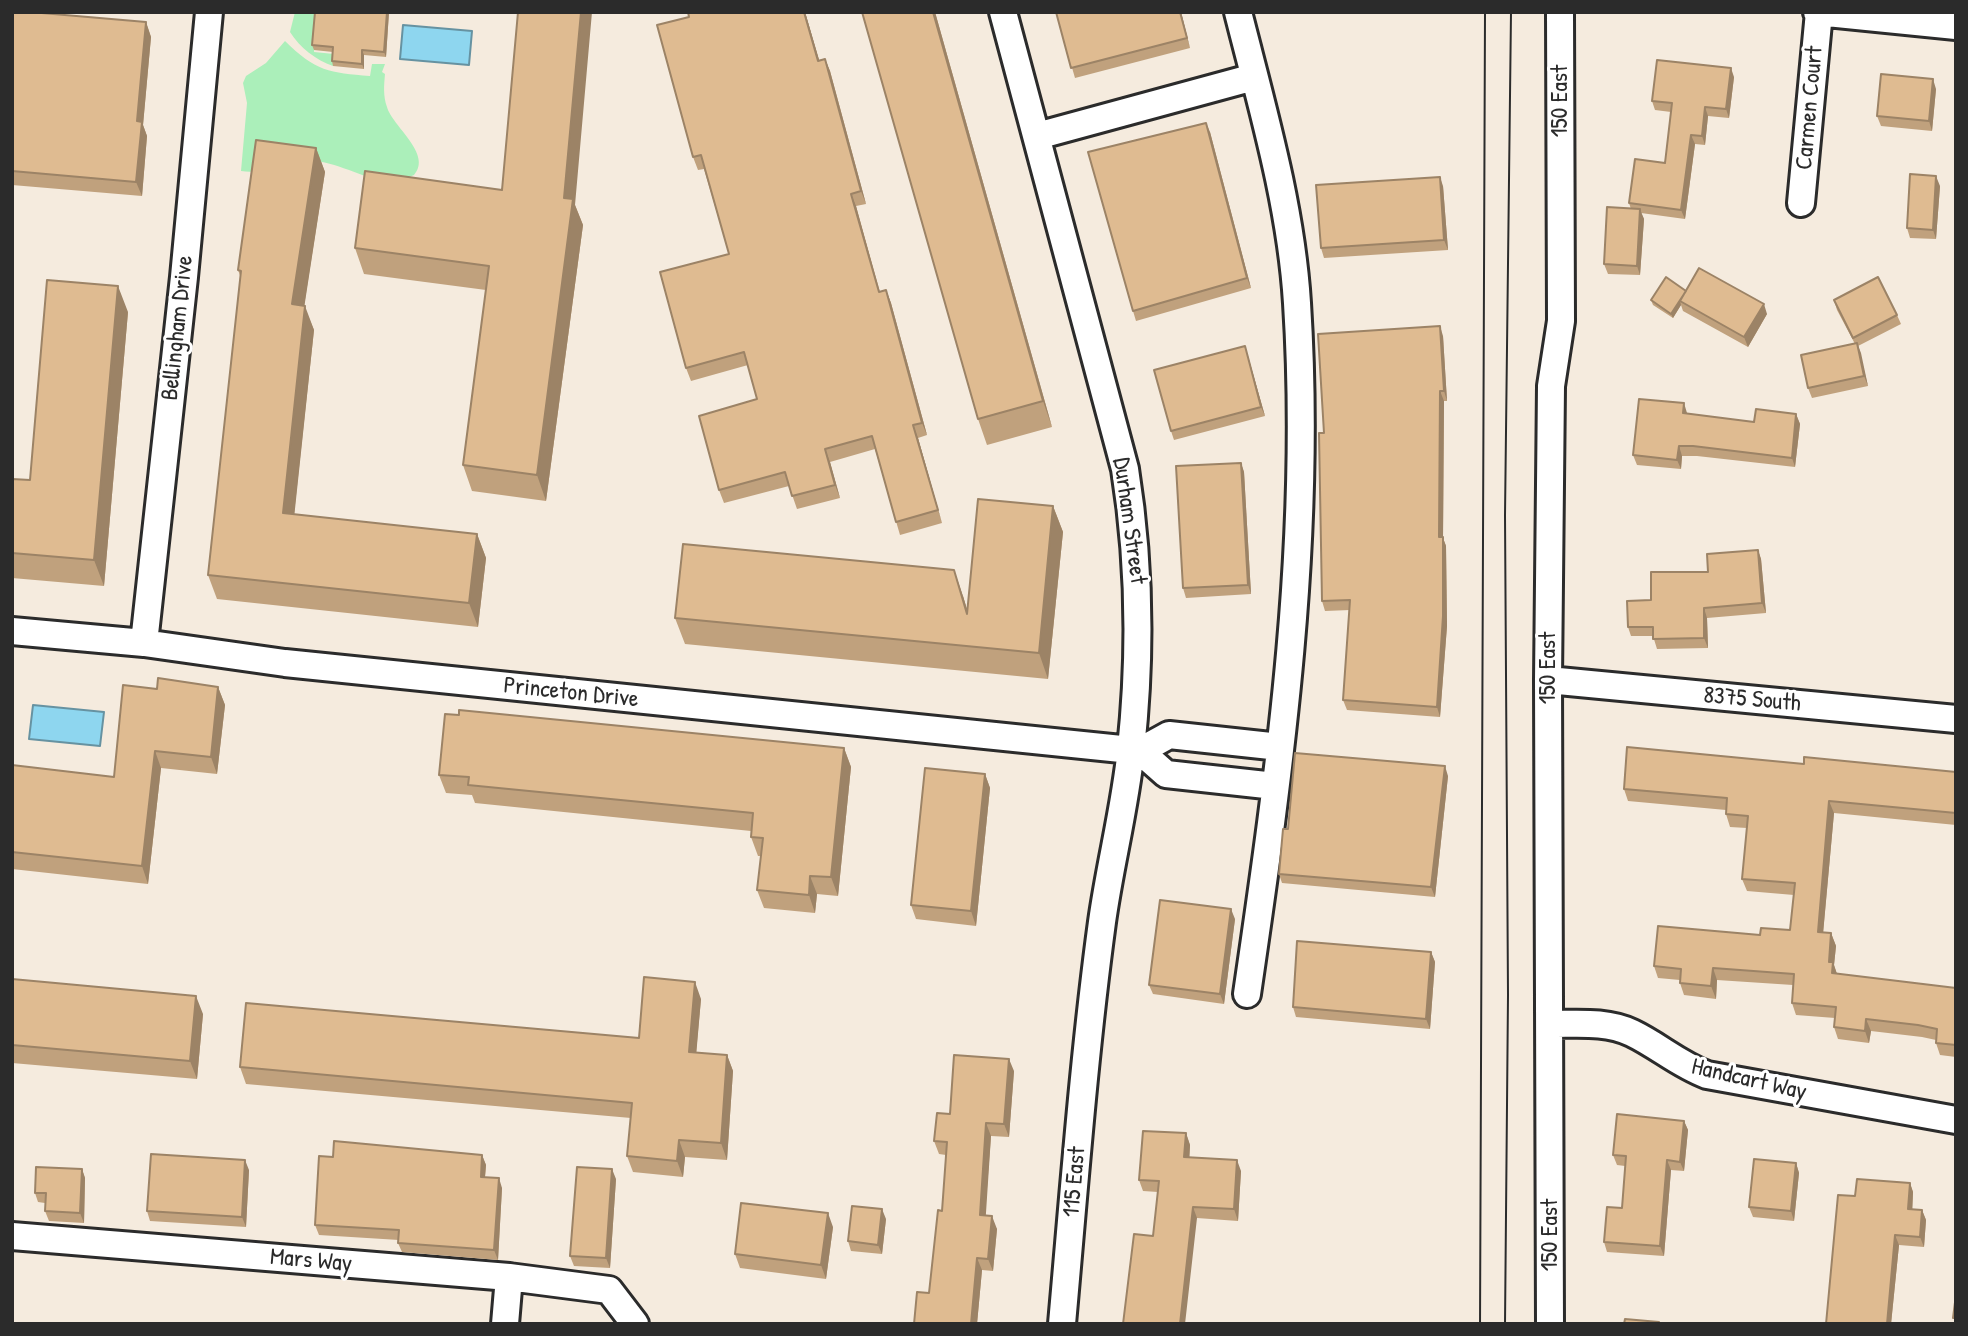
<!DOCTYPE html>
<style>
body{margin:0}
#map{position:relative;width:1968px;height:1336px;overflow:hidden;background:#f5ebde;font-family:"Patrick Hand",sans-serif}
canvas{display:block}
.frame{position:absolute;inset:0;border:14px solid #2b2b2b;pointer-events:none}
</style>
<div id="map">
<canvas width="1968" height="1336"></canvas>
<div class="frame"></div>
</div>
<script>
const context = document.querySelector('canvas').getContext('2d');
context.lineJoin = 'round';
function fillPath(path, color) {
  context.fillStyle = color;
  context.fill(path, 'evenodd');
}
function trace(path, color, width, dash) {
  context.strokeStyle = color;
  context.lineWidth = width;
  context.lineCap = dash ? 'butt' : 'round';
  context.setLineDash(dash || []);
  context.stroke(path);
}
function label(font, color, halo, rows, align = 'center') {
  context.font = font + ' "Patrick Hand",sans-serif';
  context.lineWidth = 6;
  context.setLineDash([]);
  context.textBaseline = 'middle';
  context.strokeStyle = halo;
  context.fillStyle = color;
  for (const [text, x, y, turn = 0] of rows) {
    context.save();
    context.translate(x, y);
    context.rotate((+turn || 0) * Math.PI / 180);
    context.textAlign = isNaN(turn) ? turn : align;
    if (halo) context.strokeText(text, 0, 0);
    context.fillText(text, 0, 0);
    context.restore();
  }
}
const green = new Path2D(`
 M295,12H317L314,52L334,54L333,66C316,60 300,48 290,32Z
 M285,41C315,71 330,73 370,76L372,64H385L382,72L385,74C384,85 383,96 387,107C392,126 433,154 414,175C379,192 349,164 315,161C290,160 266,175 241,171L247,103L243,83L246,76L266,63Z`);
const water = new Path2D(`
 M403,25L472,31L469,65L400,59Z
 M33,705L104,712L100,746L29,739Z`);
const minor = new Path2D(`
 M1003,12L1125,469C1140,563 1141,655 1131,749C1125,808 1110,864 1102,922C1084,1055 1074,1190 1062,1324
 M1238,12C1262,107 1291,205 1297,303C1312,538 1281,762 1247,994
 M1817,12L1956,26
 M1037,136L1254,77
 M1801,203L1819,12
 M12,631L144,643L285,663L1131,750L1140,751L1169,735L1280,747
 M144,643L184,277L209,12
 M1548,680L1956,719
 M1140,751L1166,774L1275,786
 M1552,1024C1578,1024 1607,1021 1632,1033C1659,1046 1678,1064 1707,1075L1956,1120
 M12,1236L509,1277L609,1290L635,1324
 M505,1324L509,1277
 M1550,1324L1548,680L1551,386L1561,321L1560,12`);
const tram = new Path2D(`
 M1480,1324L1485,12
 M1505,1324L1508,995L1505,515L1511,12`);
const wall = new Path2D(`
 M12,12L146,22L151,37L143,125L147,136L142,196L12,185Z
 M315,12H389L386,57L364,55V69L333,66L332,61L333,52L314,50L312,45Z
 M688,12H805L819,60L825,59L830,71L866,204L856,206L880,292L886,290L891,303L927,435L918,438L942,523L900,535L875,449L830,462L840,498L797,509L789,486L724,503L719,490L757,399L748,365L691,381L686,368L729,254L704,169L698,170L693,157L689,17Z
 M862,12H935L1052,427L987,445L978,419Z
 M1056,12H1181L1190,48L1075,78Z
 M1734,77L1729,118L1708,116L1705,145L1695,144L1685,219L1641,213L1644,219L1640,275L1608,274L1604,264L1631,209L1629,203L1665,163L1671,112L1655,110L1652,101Z
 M1936,89L1932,131L1881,126L1877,116Z
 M1210,132L1251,288L1136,321L1133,311Z
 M316,148L325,172L304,306L314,330L294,514L477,534L486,558L478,627L217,599L208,575L241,278L238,270Z
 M1443,186L1448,250L1324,258L1321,248Z
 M1940,186L1936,239L1910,238L1907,228Z
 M575,205L583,225L546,501L472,491L463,465L486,290L364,274L355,248Z
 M1686,291L1767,314L1748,347L1683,311L1681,305L1673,318L1653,305L1651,300Z
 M1834,300L1897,315L1901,324L1858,346L1868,386L1812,398L1808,388L1855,344L1837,310Z
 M128,312L104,586L12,578V479L30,480Z
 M1443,336L1447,401H1444L1443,538L1446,546L1447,626L1440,717L1347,710L1343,700L1350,610L1325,611L1322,601Z
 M1245,346L1265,416L1174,440L1171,431Z
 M1687,414L1754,422L1796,414L1800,424L1795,467L1697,456H1682L1681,469L1637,465L1633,455Z
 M1241,463L1244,472L1251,594L1186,598L1183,588Z
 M1053,506L1063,532L1048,679L685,644L675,618L963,596L967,609Z
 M1758,550L1761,559L1766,613L1707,618L1708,648L1657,649L1653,636H1631L1628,627L1651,600L1708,572Z
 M218,687L225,705L217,774L161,768L148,884L12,869V765L114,777L157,689Z
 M844,748L851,767L838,896L817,894L815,913L764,908L757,890L761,856H758L751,837V831L475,803L472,795L446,793L439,775Z
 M1804,764L1956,772V825L1834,813L1823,933H1831L1836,946L1834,965L1837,974L1956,988V1057L1940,1055L1936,1043V1040L1922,1037L1871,1031L1869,1043L1838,1039L1834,1027L1835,1018L1796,1015L1792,1003L1793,985L1717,980L1716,999L1684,995L1680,983V980L1658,978L1654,966L1760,935L1790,930L1794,895L1747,891L1742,879L1747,828L1730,827L1726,814V810L1628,801L1624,789Z
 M985,774L990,788L976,926L916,919L911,905Z
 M1448,776L1435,897L1282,883L1279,874L1288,829Z
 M1235,919L1224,1004L1153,994L1149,985Z
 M1431,952L1435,962L1430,1029L1296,1017L1293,1007Z
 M12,979L203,1014L197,1079L12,1063Z
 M701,999L696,1053L727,1055L733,1071L727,1160L685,1157L683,1177L633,1172L627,1156L631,1118L246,1084L240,1067L639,1038Z
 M1014,1071L1009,1137L991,1136L985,1215L997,1229L993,1271L982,1270L977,1324H914L929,1293L942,1211L946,1155L939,1154L934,1141L950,1114Z
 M1684,1121L1688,1130L1684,1171L1671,1170L1664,1256L1607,1252L1604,1242L1622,1208L1625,1166L1617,1165L1613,1155Z
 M1186,1133L1190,1145L1189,1157L1241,1171L1238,1221L1197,1218L1153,1236L1158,1192L1143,1191L1139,1180Z
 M482,1155L486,1165L485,1178L502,1188L498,1260L402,1252L398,1243L399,1240L319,1235L315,1225L333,1157Z
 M1796,1163L1799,1173L1794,1221L1753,1217L1749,1207Z
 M82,1169L85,1178L84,1223L49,1221L45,1211V1203L38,1202L35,1193Z
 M249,1170L246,1227L150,1221L147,1211Z
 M616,1179L610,1268L574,1266L570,1256Z
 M1910,1183L1913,1192L1912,1209L1922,1210L1926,1220L1924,1247L1899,1245L1891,1324H1826L1855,1196Z
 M886,1219L882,1254L851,1251L848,1241Z
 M833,1227L826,1279L740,1268L735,1254Z`);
const shadedWall = new Path2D(`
 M387,12H389L386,57L384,52Z
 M581,12H592L575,205L583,225L546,501L537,475L564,198Z
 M804,12H805L823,73L818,61Z
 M933,12H935L1052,427L1043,401Z
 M1180,12H1181L1190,48L1187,38Z
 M146,22L151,37L143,125L147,136L142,196L136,182L137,121Z
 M362,50L364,55V69L362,64Z
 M825,59L830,71L866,204L861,191Z
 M1731,68L1734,77L1729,118L1726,109Z
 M1933,79L1936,89L1932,131L1929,121Z
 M1705,107L1708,116L1705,145L1702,136Z
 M1206,123L1210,132L1251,288L1247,278Z
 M1691,135L1695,144L1685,219L1681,210Z
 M316,148L325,172L301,328L292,304Z
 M1936,176L1940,186L1936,239L1933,230Z
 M1440,177L1443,186L1448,250L1444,240Z
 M851,194L856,206L883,305L879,292Z
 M1640,209L1644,219L1640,275L1637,266Z
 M118,286L128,312L104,586L94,560Z
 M886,290L891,303L927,435L922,423Z
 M1686,291L1680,301L1681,305L1673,318L1671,314Z
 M1764,304L1767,314L1748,347L1744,337Z
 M305,306L314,330L292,537L283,513Z
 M1440,326L1443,336L1447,401L1444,391Z
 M1857,343L1861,353L1868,386L1864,376Z
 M1245,346L1248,356L1265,416L1261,407Z
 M1440,391L1444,401L1443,538L1446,546L1447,626L1440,717L1437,707L1439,537Z
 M1684,403L1687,413L1686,423L1683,413Z
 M1796,414L1800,424L1795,467L1792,458Z
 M913,425L918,438L942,523L938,510Z
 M1679,446L1682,456L1681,469L1677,460Z
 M825,449L830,462L840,498L835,485Z
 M1241,463L1244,472L1251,594L1248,585Z
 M1053,506L1063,532L1048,679L1039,653Z
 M477,534L486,558L478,627L469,603Z
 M1758,550L1761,559L1766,613L1762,603Z
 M954,570L963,596L976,640L967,614Z
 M1704,608L1707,618L1708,648L1704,638Z
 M218,687L225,705L217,774L211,757Z
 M844,748L851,767L838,896L831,877Z
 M155,751L161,768L148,884L142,866Z
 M1445,766L1448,776L1435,897L1431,887Z
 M985,774L990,788L976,926L971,911Z
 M1829,801L1834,813L1822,945L1818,932Z
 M810,876L817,894L815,913L809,895Z
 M1231,909L1235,919L1224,1004L1220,994Z
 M1831,933L1836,946L1834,965L1837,974L1836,985L1829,962Z
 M1431,952L1435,962L1430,1029L1426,1019Z
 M1713,968L1717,980L1716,999L1711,986Z
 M695,982L701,999L695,1068L689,1052Z
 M196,996L203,1014L197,1079L190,1061Z
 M1866,1019L1871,1031L1869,1043L1865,1031Z
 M727,1055L733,1071L727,1160L721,1143Z
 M1009,1059L1014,1071L1009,1137L1004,1124Z
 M1684,1121L1688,1130L1684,1171L1680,1162Z
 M986,1123L991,1136L985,1228L980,1215Z
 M1186,1133L1190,1145L1189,1168L1184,1157Z
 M679,1140L685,1157L683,1177L677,1161Z
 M482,1155L486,1165L484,1187L481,1177Z
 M245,1160L249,1170L246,1227L242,1217Z
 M1237,1160L1241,1171L1238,1221L1234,1209Z
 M1667,1160L1671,1170L1664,1256L1660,1246Z
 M1796,1163L1799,1173L1794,1221L1791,1211Z
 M82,1169L85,1178L84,1223L80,1213Z
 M612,1169L616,1179L610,1268L606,1258Z
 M499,1178L502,1188L498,1260L494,1250Z
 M1910,1183L1913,1192L1912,1219L1908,1209Z
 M1193,1207L1197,1218L1185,1324H1180Z
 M882,1209L886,1219L882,1254L878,1245Z
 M1922,1210L1926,1220L1924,1247L1920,1237Z
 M828,1213L833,1227L826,1279L821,1265Z
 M992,1216L997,1229L993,1271L988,1259Z
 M1895,1235L1899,1245L1891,1324H1887Z
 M977,1258L982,1270L977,1324H971Z`);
const building = new Path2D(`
 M12,12H30L146,22L137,121L142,122L136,182L12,171Z
 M315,12H387L384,52L362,50V64L332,61L333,47L312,45Z
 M518,12H581L564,198L573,199L537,475L463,465L489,266L355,248L365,171L502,190Z
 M688,12H804L818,61L825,59L861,191L851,194L879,292L886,290L922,423L913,425L938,510L896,522L872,436L825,449L835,485L792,496L785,472L719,490L699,416L757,399L744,352L686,368L660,272L729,254L701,155L693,157L657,25L689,17Z
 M862,12H933L1043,401L978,419Z
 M1056,12H1180L1187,38L1071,68Z
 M1657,60L1731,68L1726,109L1705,107L1702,136L1691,135L1681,210L1629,203L1635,159L1665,163L1672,103L1652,101Z
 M1881,74L1933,79L1929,121L1877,116Z
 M1206,123L1247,278L1133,311L1088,152Z
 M256,140L316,148L292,304L305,306L283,513L477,534L469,603L208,575L241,271L238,270Z
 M1910,174L1936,176L1933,230L1907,228Z
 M1440,177L1444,240L1321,248L1316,185Z
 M1607,207L1640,209L1637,266L1604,264Z
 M1699,268L1764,304L1744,337L1680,301Z
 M1666,277L1686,291L1671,314L1651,300Z
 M1878,277L1897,315L1853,338L1834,300Z
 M47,280L118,286L94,560L12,553V479L30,480Z
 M1440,326L1444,391H1440L1439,537H1443V616L1437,707L1343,700L1350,600L1322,601L1319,433H1324L1318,334Z
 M1857,343L1864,376L1808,388L1801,355Z
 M1245,346L1261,407L1171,431L1154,370Z
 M1639,399L1684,403L1683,413L1754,422L1756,409L1796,414L1792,458L1693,446H1679L1677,460L1633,455Z
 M1241,463L1248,585L1183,588L1176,466Z
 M978,499L1053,506L1039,653L675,618L683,544L954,570L967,614Z
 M1758,550L1762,603L1704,608V638L1653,639V627H1628L1627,601L1651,600V572H1708L1707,554Z
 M158,678L218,687L211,757L155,751L142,866L12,852V765L114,777L123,685L157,689Z
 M459,710L844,748L831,877L810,876L809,895L757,890L763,838L751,837L753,813L468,785L469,777L439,775L445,714L459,715Z
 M1627,747L1804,764V757L1956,772V813L1829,801L1818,932L1831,933L1829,962H1833L1832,973L1956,988V1045L1936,1043L1937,1029L1918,1025L1866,1019L1865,1031L1834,1027L1836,1007L1792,1003L1794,974L1713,968L1711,986L1680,983L1681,969L1654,966L1658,926L1760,935L1761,928L1790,930L1795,883L1742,879L1748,816L1726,814L1727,798L1624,789Z
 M1295,753L1445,766L1431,887L1279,874L1283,829H1288Z
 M925,768L985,774L971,911L911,905Z
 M1160,900L1231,909L1220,994L1149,985Z
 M1297,941L1431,952L1426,1019L1293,1007Z
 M644,977L695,982L689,1052L727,1055L721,1143L679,1140L677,1161L627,1156L632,1103L240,1067L246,1003L639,1038Z
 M12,979L196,996L190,1061L12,1045Z
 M954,1055L1009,1059L1004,1124L986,1123L980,1215L992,1216L988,1259L977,1258L971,1324H914L917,1292L929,1293L938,1210L942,1211L947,1142L934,1141L937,1113L950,1114Z
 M1617,1114L1684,1121L1680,1162L1667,1160L1660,1246L1604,1242L1607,1207L1622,1208L1626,1156L1613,1155Z
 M1143,1131L1186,1133L1184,1157L1237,1160L1234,1209L1193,1207L1180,1324H1123L1134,1234L1153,1236L1159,1181L1139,1180Z
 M334,1141L482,1155L481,1177L499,1178L494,1250L398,1243L399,1230L315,1225L319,1156L333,1157Z
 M151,1154L245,1160L242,1217L147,1211Z
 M1754,1159L1796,1163L1791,1211L1749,1207Z
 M36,1167L82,1169L80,1213L45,1211L46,1193H35Z
 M577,1167L612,1169L606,1258L570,1256Z
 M1857,1179L1910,1183L1908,1209L1922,1210L1920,1237L1895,1235L1887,1324H1826L1838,1195L1855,1196Z
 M741,1203L828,1213L821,1265L735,1254Z
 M852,1206L882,1209L878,1245L848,1241Z
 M1956,1294V1318H1953Z
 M1625,1319L1659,1322V1324H1624Z`);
const streetNames = [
 ["150 East",1561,101,-90],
 ["Carmen Court",1810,108,-85],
 ["Bellingham Drive",178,328,-84],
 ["Durham Street",1129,521,82],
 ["150 East",1549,668,-90],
 ["Princeton Drive",571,693,6],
 ["8375 South",1752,700,5],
 ["Handcart Way",1749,1080,13],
 ["115 East",1075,1182,-85],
 ["150 East",1551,1235,-90],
 ["Mars Way",311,1261,5]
];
fillPath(green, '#abefba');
fillPath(water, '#8ed6ef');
trace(water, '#6692a1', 2);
trace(minor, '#2b2b2b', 32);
trace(minor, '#fff', 26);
trace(tram, '#2b2b2b', 2);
fillPath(wall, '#c0a17d');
fillPath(shadedWall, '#9c8366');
fillPath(building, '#dfbb91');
trace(building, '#9c8366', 2);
label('24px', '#2b2b2b', '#fff', streetNames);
</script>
